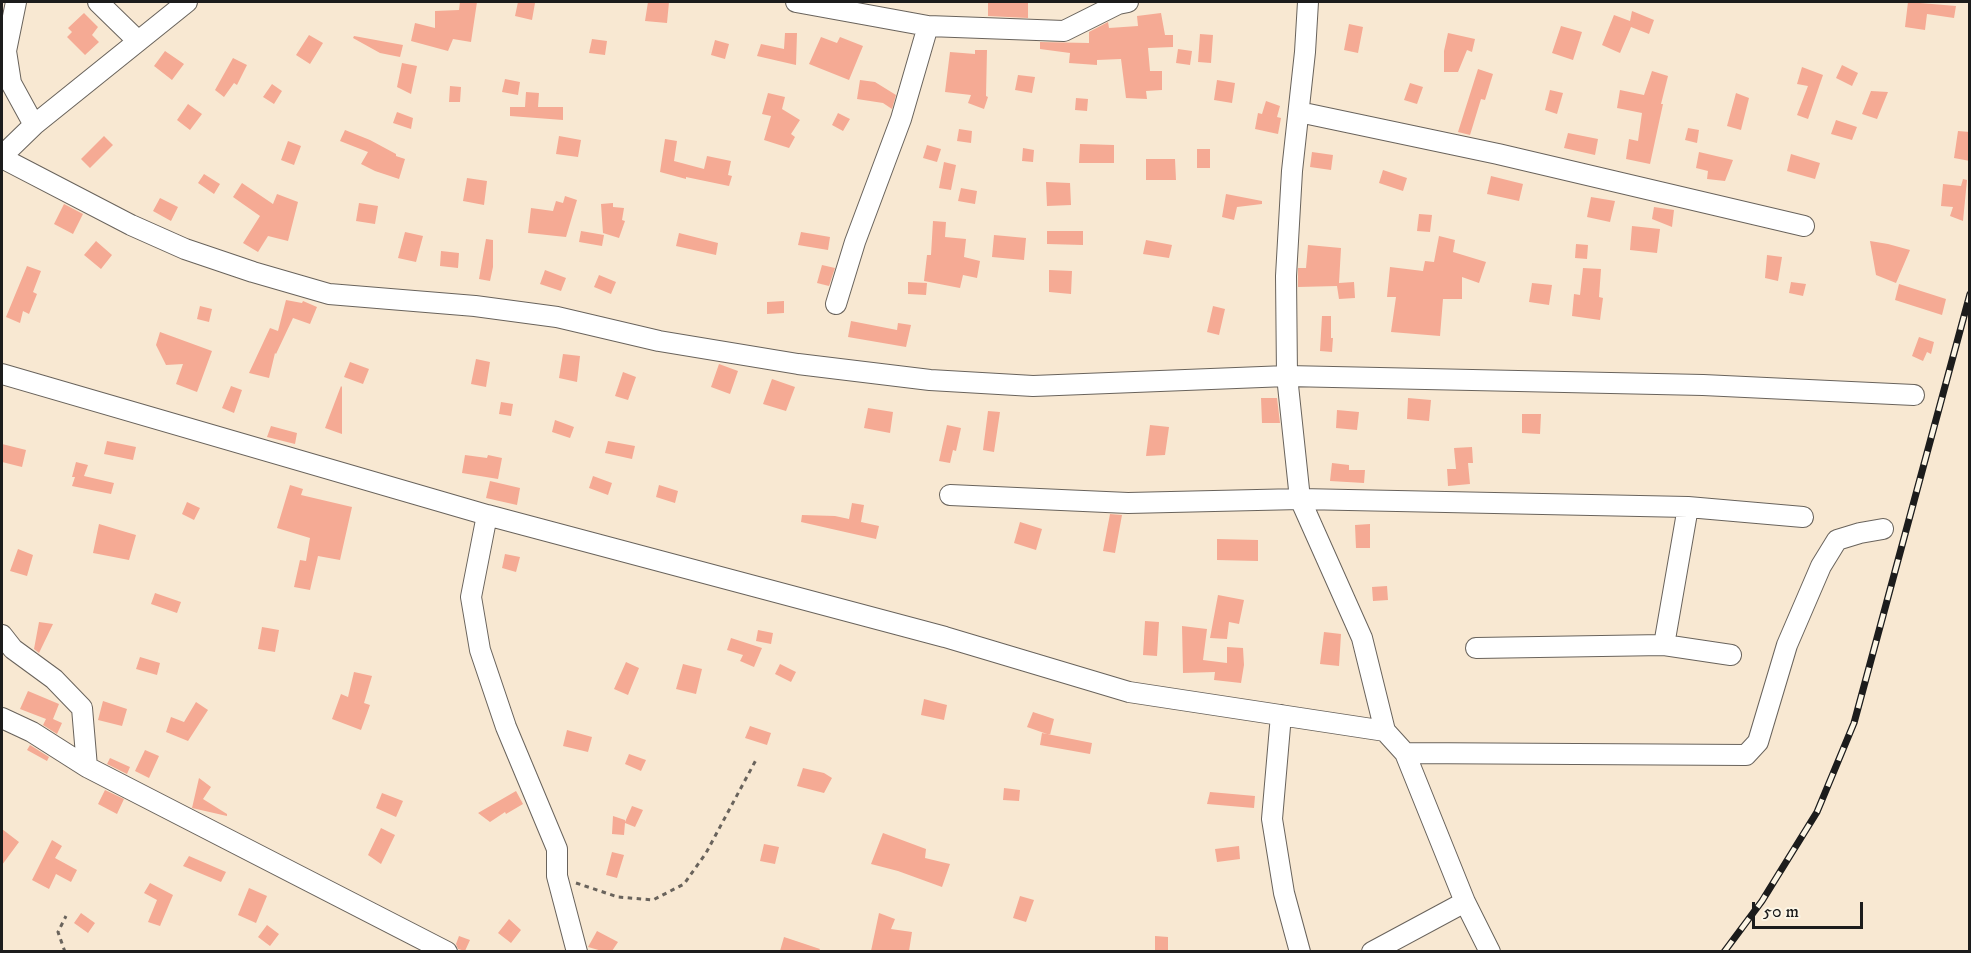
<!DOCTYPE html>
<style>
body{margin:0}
#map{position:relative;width:1971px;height:953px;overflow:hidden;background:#f8e8d2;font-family:"IM FELL DW Pica",serif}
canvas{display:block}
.frame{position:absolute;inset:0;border:3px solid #1c1c1c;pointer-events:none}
.scale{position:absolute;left:1752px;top:902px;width:111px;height:27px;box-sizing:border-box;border:3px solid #1c1c1c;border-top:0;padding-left:8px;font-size:18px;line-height:21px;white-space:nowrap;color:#1c1c1c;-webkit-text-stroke:4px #fcf5e5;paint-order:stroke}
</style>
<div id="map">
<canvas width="1971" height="953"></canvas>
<div class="frame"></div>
<div class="scale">50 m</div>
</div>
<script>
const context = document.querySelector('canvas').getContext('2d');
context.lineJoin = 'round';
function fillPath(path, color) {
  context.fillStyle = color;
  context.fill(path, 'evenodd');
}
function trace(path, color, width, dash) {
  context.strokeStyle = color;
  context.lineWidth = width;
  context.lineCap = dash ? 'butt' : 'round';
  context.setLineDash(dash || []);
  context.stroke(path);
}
const building = new Path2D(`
 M460,2H477L471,42L453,39L448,51L411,41L415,23L435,28V11L459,10Z
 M518,2L535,3L532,20L515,16Z
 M648,2H669L667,23L645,21Z
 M988,2H1028V18L988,16Z
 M1908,2L1956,6L1954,18L1927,14L1925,30L1905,27Z
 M1632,11L1654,20L1649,34L1631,27L1620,53L1602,45L1614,15L1630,21Z
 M84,13L98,27L92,35L99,42L85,55L67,37L72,32L68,28Z
 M1161,13L1165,35H1173V47L1148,48L1150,71H1162V90L1146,91L1147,99L1126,98L1121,59L1097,60V65L1069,63L1070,53L1040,49V42L1089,43V32L1108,22L1109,28L1138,26L1137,16Z
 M1349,24L1363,27L1358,53L1344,50Z
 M1561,26L1582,32L1573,60L1552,53Z
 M785,33H797L796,65L757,56L761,44L784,49Z
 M1448,33L1475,39L1472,52L1467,50L1458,72H1444V51Z
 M1200,34L1213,35L1211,63L1198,62Z
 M309,35L323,43L310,64L296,55Z
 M354,36L403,45L400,57L380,53L353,38Z
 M821,37L837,43L840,37L863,46L849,80L809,64Z
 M592,39L607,41L605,55L589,53Z
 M715,40L729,44L725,59L711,55Z
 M1178,49L1192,51L1190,65L1176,63Z
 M975,50H987L986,96L988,97L984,109L968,103L971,95L945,92L950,52L975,54Z
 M165,51L184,64L172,80L154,66Z
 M233,58L247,65L237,85L234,83L224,97L215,90Z
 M402,63L417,66L411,94L397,87Z
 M1842,65L1858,73L1852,86L1836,78Z
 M1802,67L1823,75L1808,119L1797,115L1808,86L1797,84Z
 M1478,69L1493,74L1485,100L1481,99L1470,135L1458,132Z
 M1652,71L1668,76L1661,104H1663L1650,164L1626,159L1629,139L1638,141L1642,113L1617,108L1620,90L1644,95Z
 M1018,75L1035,77L1032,93L1015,90Z
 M505,79L520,82L518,95L502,92Z
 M860,80L875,82L896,95L892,109L883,103L857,99Z
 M1217,80L1235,83L1232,103L1214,100Z
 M1410,83L1423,87L1417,104L1404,100Z
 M272,84L282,91L274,104L263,97Z
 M450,86L461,87L460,102H449Z
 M1550,90L1563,93L1557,114L1545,110Z
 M1871,91L1888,92L1877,119L1862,114Z
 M526,92L539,93L538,107H563V120L510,116V107H525Z
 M768,93L785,97L782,109L800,120L791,134L795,137L789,148L764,140L771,116L762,114Z
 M1736,93L1749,98L1741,130L1727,126Z
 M1076,98L1088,99L1087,111L1075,110Z
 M1266,101L1280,106L1277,117L1281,118L1278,134L1255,129L1258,113L1262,114Z
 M188,104L202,114L190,130L177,120Z
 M397,112L413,118L411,129L393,123Z
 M838,113L850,119L843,131L832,125Z
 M1836,120L1857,127L1852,140L1831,134Z
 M1688,128L1699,130L1697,143L1685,140Z
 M959,129L972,131L971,143L957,141Z
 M345,130L370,140L396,154V156L405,159L399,179L375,171L361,164L368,152L340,141Z
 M1958,131L1970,132V161L1954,158Z
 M1568,133L1598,139L1595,155L1564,148Z
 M104,136L113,145L90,168L81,159Z
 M559,136L581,140L578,157L556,154Z
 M665,139L677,141L674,161L704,169L707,156L731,161L728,175L732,176L729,186L686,177V179L660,172Z
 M288,141L301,146L294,165L281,160Z
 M1080,144L1114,145V163H1079Z
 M927,145L941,149L937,162L923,158Z
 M1023,148L1034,150L1033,162L1022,161Z
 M1197,149H1210V168H1197Z
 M1312,152L1333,155L1331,170L1310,167Z
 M1699,152L1733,160L1725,181L1707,179L1708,171L1696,168Z
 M1791,154L1820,163L1815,179L1787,171Z
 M1146,159H1175L1176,180H1146Z
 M944,162L956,165L951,190L939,188Z
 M1383,170L1407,178L1403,191L1379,183Z
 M204,174L220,184L214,194L198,183Z
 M1491,176L1523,184L1519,201L1487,194Z
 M467,178L487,181L484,205L463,201Z
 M1963,179L1967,180L1963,221L1950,216L1953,207L1941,206L1943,184L1961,186Z
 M1046,182L1070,183L1071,205L1047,206Z
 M242,183L273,204L277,194L298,202L288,241L268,236L258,252L243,243L260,216L233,197Z
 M961,188L977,191L975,204L958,201Z
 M1226,194L1262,201V204L1237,207L1234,220L1222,217Z
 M565,196L577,200L566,237L528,233L531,208L553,211L556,201L563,203Z
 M1591,197L1615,201L1610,222L1587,217Z
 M160,198L178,207L171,221L153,211Z
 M359,203L378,206L375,224L356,221Z
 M613,203V207L624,208L622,220L625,221L619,238L603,233L601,204Z
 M64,204L83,214L73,234L54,224Z
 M1654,207L1674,210L1672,227L1652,219Z
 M1419,214L1432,215L1430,232L1417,231Z
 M933,221L946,222L945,237L966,239L964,257L980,261L977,278L963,275L960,288L924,281L927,255H931Z
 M1632,226L1660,229L1657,253L1630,250Z
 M581,231L604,235L602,246L579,242Z
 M1047,231H1083V245L1047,244Z
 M405,232L423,236L416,262L398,258Z
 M801,232L830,237L828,250L798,245Z
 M679,233L718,243L716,255L676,246Z
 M994,235L1026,238L1024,260L992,257Z
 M1439,236L1455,240L1453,252L1486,262L1479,283L1462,277V299H1443L1440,336L1391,332L1396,297H1387L1390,267L1423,271L1425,261L1434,262Z
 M486,239L493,240V267L490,281L479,279Z
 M1146,240L1172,245L1169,258L1143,254Z
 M96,241L112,255L101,269L84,255Z
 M1870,241L1888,244L1910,250L1896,283L1876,275Z
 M1576,244L1588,245L1587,259L1575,258Z
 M1308,245L1341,248L1339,283L1354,282L1355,298L1339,299L1337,286L1298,287V268H1306Z
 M441,251L459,253L458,268L440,266Z
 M1767,255L1782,257L1778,281L1765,278Z
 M822,265L835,268L829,286L817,283Z
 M27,266L41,271L33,292L37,294L29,314L23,311L20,323L6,317Z
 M1583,268L1601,269L1599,297L1603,298L1600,320L1572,316L1574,294L1580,295Z
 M545,270L566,278L561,291L540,284Z
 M1049,270L1072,271L1071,294L1049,292Z
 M599,275L616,282L611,294L594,287Z
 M908,282L927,283L926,295L908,294Z
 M1791,282L1806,284L1803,296L1789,293Z
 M1532,283L1552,285L1549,305L1529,302Z
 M1899,284L1946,299L1942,315L1895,300Z
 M286,300L302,303L303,301L317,307L310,324L293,318L276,354L275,353L269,378L249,373L270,328L278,331Z
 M784,301V313L767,314V302Z
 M200,306L212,309L209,322L197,319Z
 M1213,306L1225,309L1219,335L1207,332Z
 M1322,316H1331V338H1333L1332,352L1320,351Z
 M851,321L897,330L898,323L911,325L906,347L848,337Z
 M160,332L212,351L197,392L176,384L183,364L166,365L156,345Z
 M1919,337L1934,342L1931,354L1927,352L1923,361L1912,356Z
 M563,354L580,356L577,382L559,378Z
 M476,359L490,362L486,387L471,384Z
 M350,362L369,369L363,384L344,377Z
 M719,364L738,371L730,394L711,387Z
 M623,372L636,377L628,400L615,396Z
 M772,379L795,387L786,411L763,404Z
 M231,386L242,390L234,413L222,408Z
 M341,386L342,387V434L325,428Z
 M1261,398H1277L1280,423H1262Z
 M1408,398L1431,400L1429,421L1407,419Z
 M501,402L513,404L511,416L499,414Z
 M868,408L893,412L890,433L864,428Z
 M1337,410L1359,412L1357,430L1336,428Z
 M988,411L1000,412L994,452L983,450Z
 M1522,414H1541L1540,434L1522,433Z
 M555,420L574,427L570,438L552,432Z
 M947,425L961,428L956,451L953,450L950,463L939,461Z
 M1150,425L1169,427L1165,455L1146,456Z
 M271,426L297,433L295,444L267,437Z
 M107,441L136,447L133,460L104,454Z
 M608,441L635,446L632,459L605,453Z
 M2,444L26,450L22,467L2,462Z
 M1472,447L1473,463H1468L1470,484L1448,486L1447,469H1456L1454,448Z
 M465,455L487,458L488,455L502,458L498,479L462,473Z
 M76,462L88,465L84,476L114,483L111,494L72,486L75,477H72Z
 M1332,463L1349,465V470H1365L1364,483L1330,481Z
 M593,476L612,483L608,495L589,488Z
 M490,481L520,488L517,505L486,498Z
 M290,485L303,489L301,495L352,507L340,560L318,556L310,590L294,587L300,560L306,561L310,538L277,528Z
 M659,485L678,491L675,503L656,497Z
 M187,502L200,508L194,520L182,514Z
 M852,503L864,505L861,522L879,526L876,539L801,522L802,515L835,516L849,519Z
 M1110,514L1122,515L1115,553L1103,551Z
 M1020,522L1042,529L1036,550L1014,543Z
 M99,524L136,535L129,560L93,553Z
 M1370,524V548H1356L1355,525Z
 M1217,539L1258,540V561L1217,560Z
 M18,549L33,555L27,576L10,571Z
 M505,554L520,557L516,572L502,568Z
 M1387,586L1388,600L1373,601L1372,587Z
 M155,593L181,602L177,613L151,604Z
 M1218,595L1244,600L1239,624L1229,622L1227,639L1210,638Z
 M1145,621L1159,622L1157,656L1143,655Z
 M39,622L53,624L39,653L34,649Z
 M1182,626L1207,629L1203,660L1227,663V647L1243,648L1244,665L1241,683L1214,680L1215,672L1183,673Z
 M262,627L279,630L275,652L258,649Z
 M758,630L773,633L771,644L756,641Z
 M1324,632L1341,634L1339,666L1320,664Z
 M731,638L762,648L754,667L740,661L743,655L727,650Z
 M140,657L160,663L157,675L136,669Z
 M626,662L639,668L628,695L614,689Z
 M683,664L702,669L696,694L676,689Z
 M780,664L796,672L791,682L775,674Z
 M354,672L372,676L364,703L370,705L361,730L332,719L341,694L348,697Z
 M28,691L59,704L53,719L62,723L57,734L43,725L46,719L20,709Z
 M924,699L947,705L944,720L921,715Z
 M103,701L127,709L122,726L98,720Z
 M196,702L208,710L188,741L166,732L171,717L184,722Z
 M1033,712L1054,719L1050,735L1027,727Z
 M750,726L771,733L767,745L745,738Z
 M567,730L592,737L588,752L563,746Z
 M1042,733L1092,743L1090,754L1040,745Z
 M30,745L49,757L47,761L27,750Z
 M145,750L159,756L149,778L135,771Z
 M629,754L646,760L641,771L625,764Z
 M110,758L130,767L127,774L107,764Z
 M803,768L824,773L832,778L824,793L797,786Z
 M199,778L211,787L203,799L227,814V816L192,808Z
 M1004,788L1020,790L1019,801L1003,800Z
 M105,790L124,799L117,814L98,804Z
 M516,791L523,804L506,814L505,812L490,822L478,813Z
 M1210,792L1255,796L1254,808L1207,804Z
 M382,793L403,801L396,817L376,808Z
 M632,806L643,810L635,827L625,823L624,835L612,834L613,816L625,820V822Z
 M381,828L395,835L381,864L368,855Z
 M2,829L19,842L2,865Z
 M883,833L926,849L925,858L950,864L942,887L898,871L871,864Z
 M52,840L62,846L55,858L77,870L71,882L56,874L49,889L32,880Z
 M764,844L779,847L775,864L760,861Z
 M1239,846L1240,859L1217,862L1215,849Z
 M612,852L624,855L617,878L606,875Z
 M189,856L226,872L221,882L183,866Z
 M150,883L173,895L160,926L148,922L157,900L144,893Z
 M249,888L267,896L256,923L238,915Z
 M1020,896L1034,900L1026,922L1013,918Z
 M81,913L95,923L88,933L74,923Z
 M879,913L895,919L891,929L912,932L909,951H871Z
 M509,919L521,930L511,943L498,933Z
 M267,925L279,934L270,946L258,937Z
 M597,931L618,942L612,951H602L588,947Z
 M459,936L470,940L465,951L458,949L456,944Z
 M1155,936L1168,937V951H1155Z
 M784,937L820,949L819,951H780Z`);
const path = new Path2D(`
 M576,883L618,897L653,900L684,884L706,853L757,758
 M65,952L58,932L66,916`);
const minor = new Path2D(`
 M16,2L6,51L11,83L34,125
 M98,2L138,41
 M796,2L928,26L1064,31L1118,4L1128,2
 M1308,2L1305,52L1292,171L1286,276L1287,376L1300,499L1362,638L1385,731
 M1299,112L1498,154L1804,226
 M2,156L34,125L187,2
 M2,158L131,225L185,249L253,272L329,294L475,306L557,317L659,341L798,364L930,380L1033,386L1287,376L1703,385L1914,395
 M836,304L855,242L901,119L928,26
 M2,374L487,515L945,637L1129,692L1385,731L1405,753L1465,902L1490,952
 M950,495L1128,503L1300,499L1688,507L1803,517
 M487,515L471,597L480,650L506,727L557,849V876L577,952
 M2,635L13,649L54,679L82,708L87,767
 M1664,645L1688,507
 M1476,648L1664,645L1731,655
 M1281,715L1272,819L1284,893L1300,952
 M2,718L32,732L87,767L447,952
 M1405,753L1746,755L1758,742L1787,645L1821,566L1837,540L1860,533L1883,529
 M1372,952L1465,902`);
const rail = new Path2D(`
 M1724,952L1762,901L1817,812L1854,723L1970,294`);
fillPath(building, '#f5aa94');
trace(minor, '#69635c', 22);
trace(path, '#69635c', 3, [4.5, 4.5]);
trace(minor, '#fff', 20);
trace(rail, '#1c1c1c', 7);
trace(rail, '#fcf5e5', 4.5, [14]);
</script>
